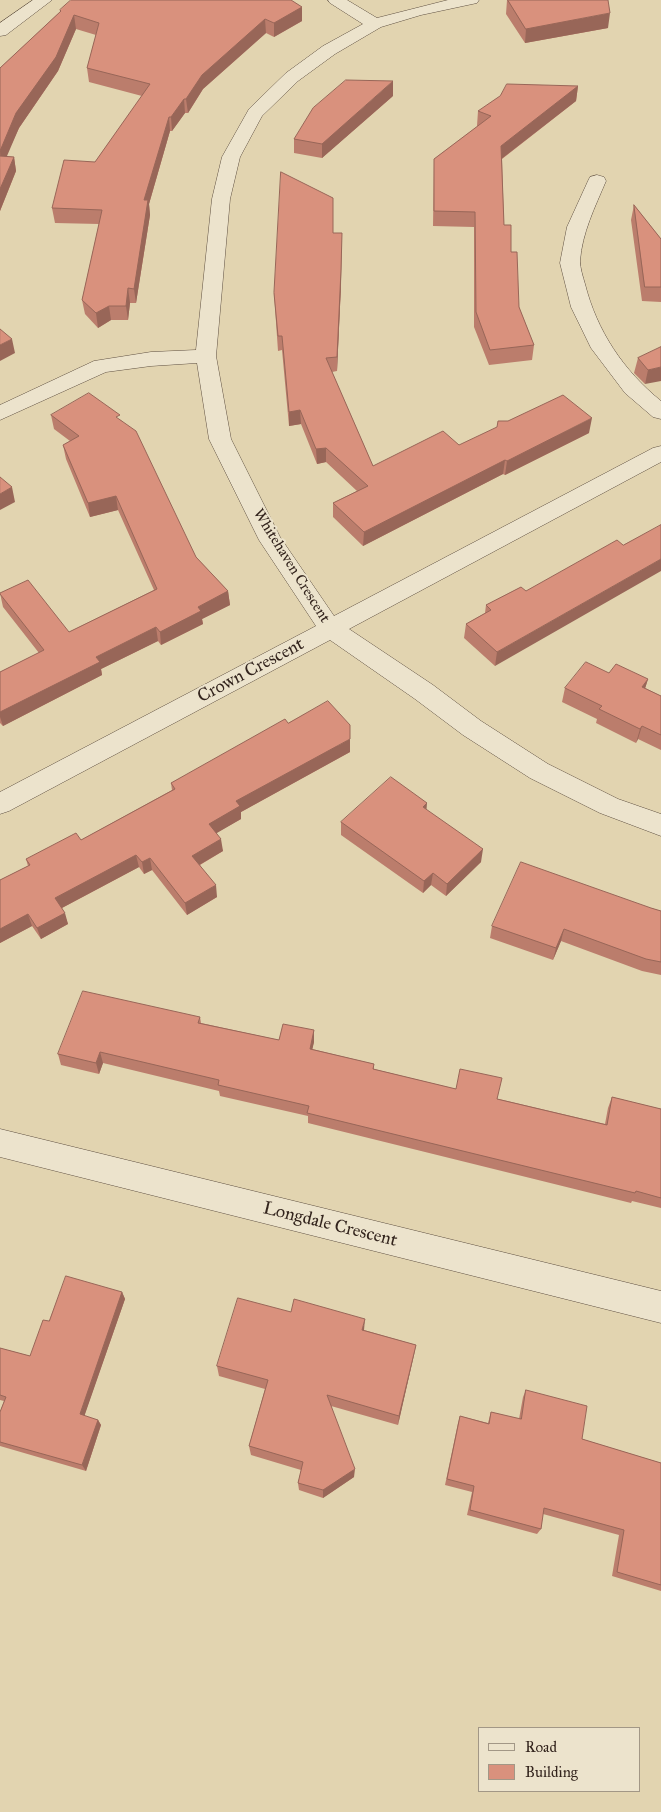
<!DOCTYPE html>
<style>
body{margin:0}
#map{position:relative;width:661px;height:1812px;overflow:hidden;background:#e2d4b0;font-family:"IM FELL Great Primer",serif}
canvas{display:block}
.legend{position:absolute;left:478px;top:1727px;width:162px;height:65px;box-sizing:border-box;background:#ece3cc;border:1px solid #a29786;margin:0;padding:6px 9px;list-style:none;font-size:15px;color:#33241d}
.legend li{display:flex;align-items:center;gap:10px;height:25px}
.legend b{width:25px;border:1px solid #a29786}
</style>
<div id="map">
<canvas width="661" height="1812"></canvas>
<ul class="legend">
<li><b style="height:6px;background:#ece3cc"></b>Road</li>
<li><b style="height:14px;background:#d9917d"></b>Building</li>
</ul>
</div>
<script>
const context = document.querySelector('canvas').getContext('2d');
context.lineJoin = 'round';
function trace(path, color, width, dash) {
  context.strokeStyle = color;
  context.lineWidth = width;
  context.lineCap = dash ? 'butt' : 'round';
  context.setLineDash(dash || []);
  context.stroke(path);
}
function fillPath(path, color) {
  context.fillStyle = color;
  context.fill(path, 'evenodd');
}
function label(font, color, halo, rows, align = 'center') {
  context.font = font + ' "IM FELL Great Primer",serif';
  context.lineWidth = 4;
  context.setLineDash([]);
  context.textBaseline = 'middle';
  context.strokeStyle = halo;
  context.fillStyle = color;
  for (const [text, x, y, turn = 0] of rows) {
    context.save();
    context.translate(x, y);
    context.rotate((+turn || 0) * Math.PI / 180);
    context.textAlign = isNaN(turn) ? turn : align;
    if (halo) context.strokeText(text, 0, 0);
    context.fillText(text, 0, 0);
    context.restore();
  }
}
const street = new Path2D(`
 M33,0H52L6,35L0,36V23Z
 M328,0H347L377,18L448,0H479L477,3L421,15L381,27L335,54L298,81L262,116L240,157L230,199L216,356L231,439L280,537L334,616L653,448L661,446V462L349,629L433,685L481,721L548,764L618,799L661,814V836L600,813L530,778L463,735L415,699L330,640L9,811L0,814V792L316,626L259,540L209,439L197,363L151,366L106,372L0,420V405L94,361L151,352L196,350L212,199L222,157L249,109L286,73L323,46L363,24L330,3Z
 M597,175L604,177L606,181C595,207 582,233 580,261C580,268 583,277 585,284C597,331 623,370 661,401V419L653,417L625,393L591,348L571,307L560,263L567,227L588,181L590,177Z
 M0,1129L661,1291V1323L0,1157Z`);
const wall = new Path2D(`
 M507,0L608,28L525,43L506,14Z
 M302,7V21L274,37L266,33L203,89L188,113H185L172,131H170L149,204L150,215L136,303H130L128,320H111L98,328L85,314L82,300L99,224L55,223L52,208L95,162L142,96L89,82L87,68L96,35L76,29L58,71L19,128L6,156L14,157L16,171L0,211V68L60,12V10Z
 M578,86L576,101L502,159L504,225L511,252L519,307L534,345L532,360L489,365L474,327V227L433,226L434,159L478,126H477L478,111Z
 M393,96L322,158L294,153V139Z
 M634,205L661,239V302L642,301L631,220Z
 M333,233L341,285L337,371L332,372L373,466L459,445L589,433L505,475L503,474L363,546L333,517V503L357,491L326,462L317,464L301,424L289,426L282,350L278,351L274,293Z
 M661,347L645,384L634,373L638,358Z
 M51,415L121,420L196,557L228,591L230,605L202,619L203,624L161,645L158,641L101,669L102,675L3,726L0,723V672L39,653L3,607L0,593L69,632L154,590L118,510L90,517L66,459L63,445L70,441L54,429Z
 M521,587L495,666L464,638L466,624L485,613L486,605Z
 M609,673L648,679L645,688L661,696V750L638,739L636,743L596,723L597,719L562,702L565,688Z
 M288,723L350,752L241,812V819L216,833L223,851L200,865L217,897L187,915L152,870L144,874L139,867L62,908L68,924L41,939L32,926L0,943V880L28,866L26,859L81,840L172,790L171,783Z
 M427,810L481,862L446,896L431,885L423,893L341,835V822Z
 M651,908L661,911V975L642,971L561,941L553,960L490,938L492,926Z
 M200,1017L201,1023L279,1040L314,1030V1042L312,1049L374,1064V1069L456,1089L605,1124L608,1108L612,1097L661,1109V1208L632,1201L631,1203L308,1123V1116L220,1096L219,1091L103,1063L99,1074L61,1065L58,1054Z
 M122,1292L125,1299L84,1416L98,1420L101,1425L86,1471L0,1446V1412L4,1401L0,1400V1348L30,1356L49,1321Z
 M291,1312L364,1330L416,1345L398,1425L331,1406L354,1477L323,1498L299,1490L298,1483L301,1470L251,1455L249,1446L265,1389L219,1376L217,1366Z
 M526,1390L582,1439L661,1463V1591L612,1576L619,1535L543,1514L541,1529L537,1534L467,1515L472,1492L445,1485L458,1423L460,1416L488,1423L491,1412L519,1419L523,1397Z`);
const shadedWall = new Path2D(`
 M302,7V21L274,37V23Z
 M610,13L608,28L525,43L526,29Z
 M74,15L76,29L58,71L19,128L1,170L0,151L16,113Z
 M265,19L266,33L203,89L188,113L186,99L202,75Z
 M393,81V96L322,158V144Z
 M578,86L576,101L500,160L501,146Z
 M184,99L185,113L172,131L171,117Z
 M169,117L170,131L149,204L150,215L136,303L134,289L144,200Z
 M14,157L16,171L0,211V189Z
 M342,233L341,285L337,371V357Z
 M128,288L130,303L128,320L126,306Z
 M109,306L111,320L98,328L96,313Z
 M12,339L15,353L0,361V345Z
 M661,367V381L645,384L648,370Z
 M300,410L301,424L289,426V412Z
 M592,418L589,433L505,475L507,461Z
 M326,448V462L317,464L316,449Z
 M505,460L503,474L363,546L364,532Z
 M12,487L15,502L0,510V494Z
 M116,496L118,510L90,517L88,503Z
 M661,559V571L495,666L497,652Z
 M228,591L230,605L202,619L203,624L161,645L160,632L198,607Z
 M156,627L158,641L101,669L102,675L3,726L0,717V712L96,657Z
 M648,679L644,692L642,687Z
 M642,726L638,739L636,743L640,729Z
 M350,739V752L241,812V819L210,837L209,824L236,801Z
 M427,803L426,816L423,807Z
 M221,839L223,851L194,868L192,856Z
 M483,849L481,862L446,896L447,884Z
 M136,855L139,867L58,910L55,898Z
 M150,858L152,870L144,874L142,862Z
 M433,873L431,885L423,893L424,881Z
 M216,885L217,897L187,915L185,903Z
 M65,913L68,924L41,939L37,928Z
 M28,914L32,926L0,943V929Z
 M564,929L561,941L553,960L556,948Z
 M314,1030V1042L310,1060V1049Z
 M100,1052L103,1063L99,1074L96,1063Z
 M122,1292L125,1299L83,1420L80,1414Z
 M365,1319L364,1330L361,1340L362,1330Z
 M416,1345L414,1355L398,1425L399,1416Z
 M98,1420L101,1425L86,1471L82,1465Z
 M355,1469L354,1477L323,1498V1490Z`);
const building = new Path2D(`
 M71,0H291L302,7L274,23L265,19L202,75L186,99H184L171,117H169L144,200H148L134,289L128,288L126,306H109L96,313L82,300L102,210L52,208L64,160L95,162L150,84L87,68L99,23L74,15L56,57L16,113L0,151V68L61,11L60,10Z
 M508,0H608L610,13L526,29Z
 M346,80L393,81L322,144L294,139L313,108Z
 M507,84L578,86L501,146L504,225H511V252H517L519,307L534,345L490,350L476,312L475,212L434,211V159L491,116L478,111L500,96Z
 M0,156L14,157L0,189Z
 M281,172L333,198V233H342L341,270L337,357L326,358L373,466L443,431L459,445L497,427L498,421H508L563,395L592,418L507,461L505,460L364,532L333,503L368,486L326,448L316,449L300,410L289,412L282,336H278L274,293Z
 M634,205L661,239V287H645Z
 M0,329L12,339L0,345Z
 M661,347V367L648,370L638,358Z
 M89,393L120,415L116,417L136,431L196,557L228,591L198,607L201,611L160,632L156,627L96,657L100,662L0,712V672L44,650L0,594V593L28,580L69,632L157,589L116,496L88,503L63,445L79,436L51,415Z
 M0,477L12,487L0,494Z
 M661,525V559L497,652L466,624L491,610L486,605L521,587L526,591L617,540L623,545Z
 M586,662L609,673L616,664L648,679L642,687L661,696V735L642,726L640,729L599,709L602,706L565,688Z
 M328,701L350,725V739L236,801L240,806L209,824L221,839L192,856L216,885L185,903L150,858L142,862L136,855L55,898L65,913L37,928L28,914L0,929V880L30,865L26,859L76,833L81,840L175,789L171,783L285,719L288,723Z
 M391,777L427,803L423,807L483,849L447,884L433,873L424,881L341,822Z
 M521,862L651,908L661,911V962L646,959L564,929L556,948L492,926Z
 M83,991L200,1017L198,1023L279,1040L283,1024L314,1030L310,1049L374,1064L373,1069L456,1089L460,1069L502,1078L497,1099L607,1125L612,1097L661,1109V1198L636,1191L635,1193L307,1113L309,1106L218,1085L219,1080L100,1052L96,1063L58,1054Z
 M66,1276L122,1292L80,1414L98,1420L82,1465L0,1442V1412L6,1397L0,1395V1348L30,1356L43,1320L49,1321Z
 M238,1298L291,1312L294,1299L365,1319L362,1330L416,1345L399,1416L327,1395L355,1469L323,1490L298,1483L303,1462L249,1446L268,1380L217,1366Z
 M526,1390L587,1406L582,1439L661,1463V1585L617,1572L624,1530L544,1508L541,1529L470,1510L474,1486L447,1479L460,1416L489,1424L491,1412L521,1419Z`);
const farStreetnames = [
 ["Whitehaven Crescent",291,566,58]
];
const streetNames = [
 ["Crown Crescent",251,671,-28],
 ["Longdale Crescent",330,1225,14]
];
trace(street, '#5f5042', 1);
fillPath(street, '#ece3cc');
fillPath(wall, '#bb7d6c');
fillPath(shadedWall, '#986658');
fillPath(building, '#d9917d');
trace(building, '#986658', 1);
label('15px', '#33241d', '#ece3cc', farStreetnames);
label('18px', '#33241d', '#ece3cc', streetNames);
</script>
